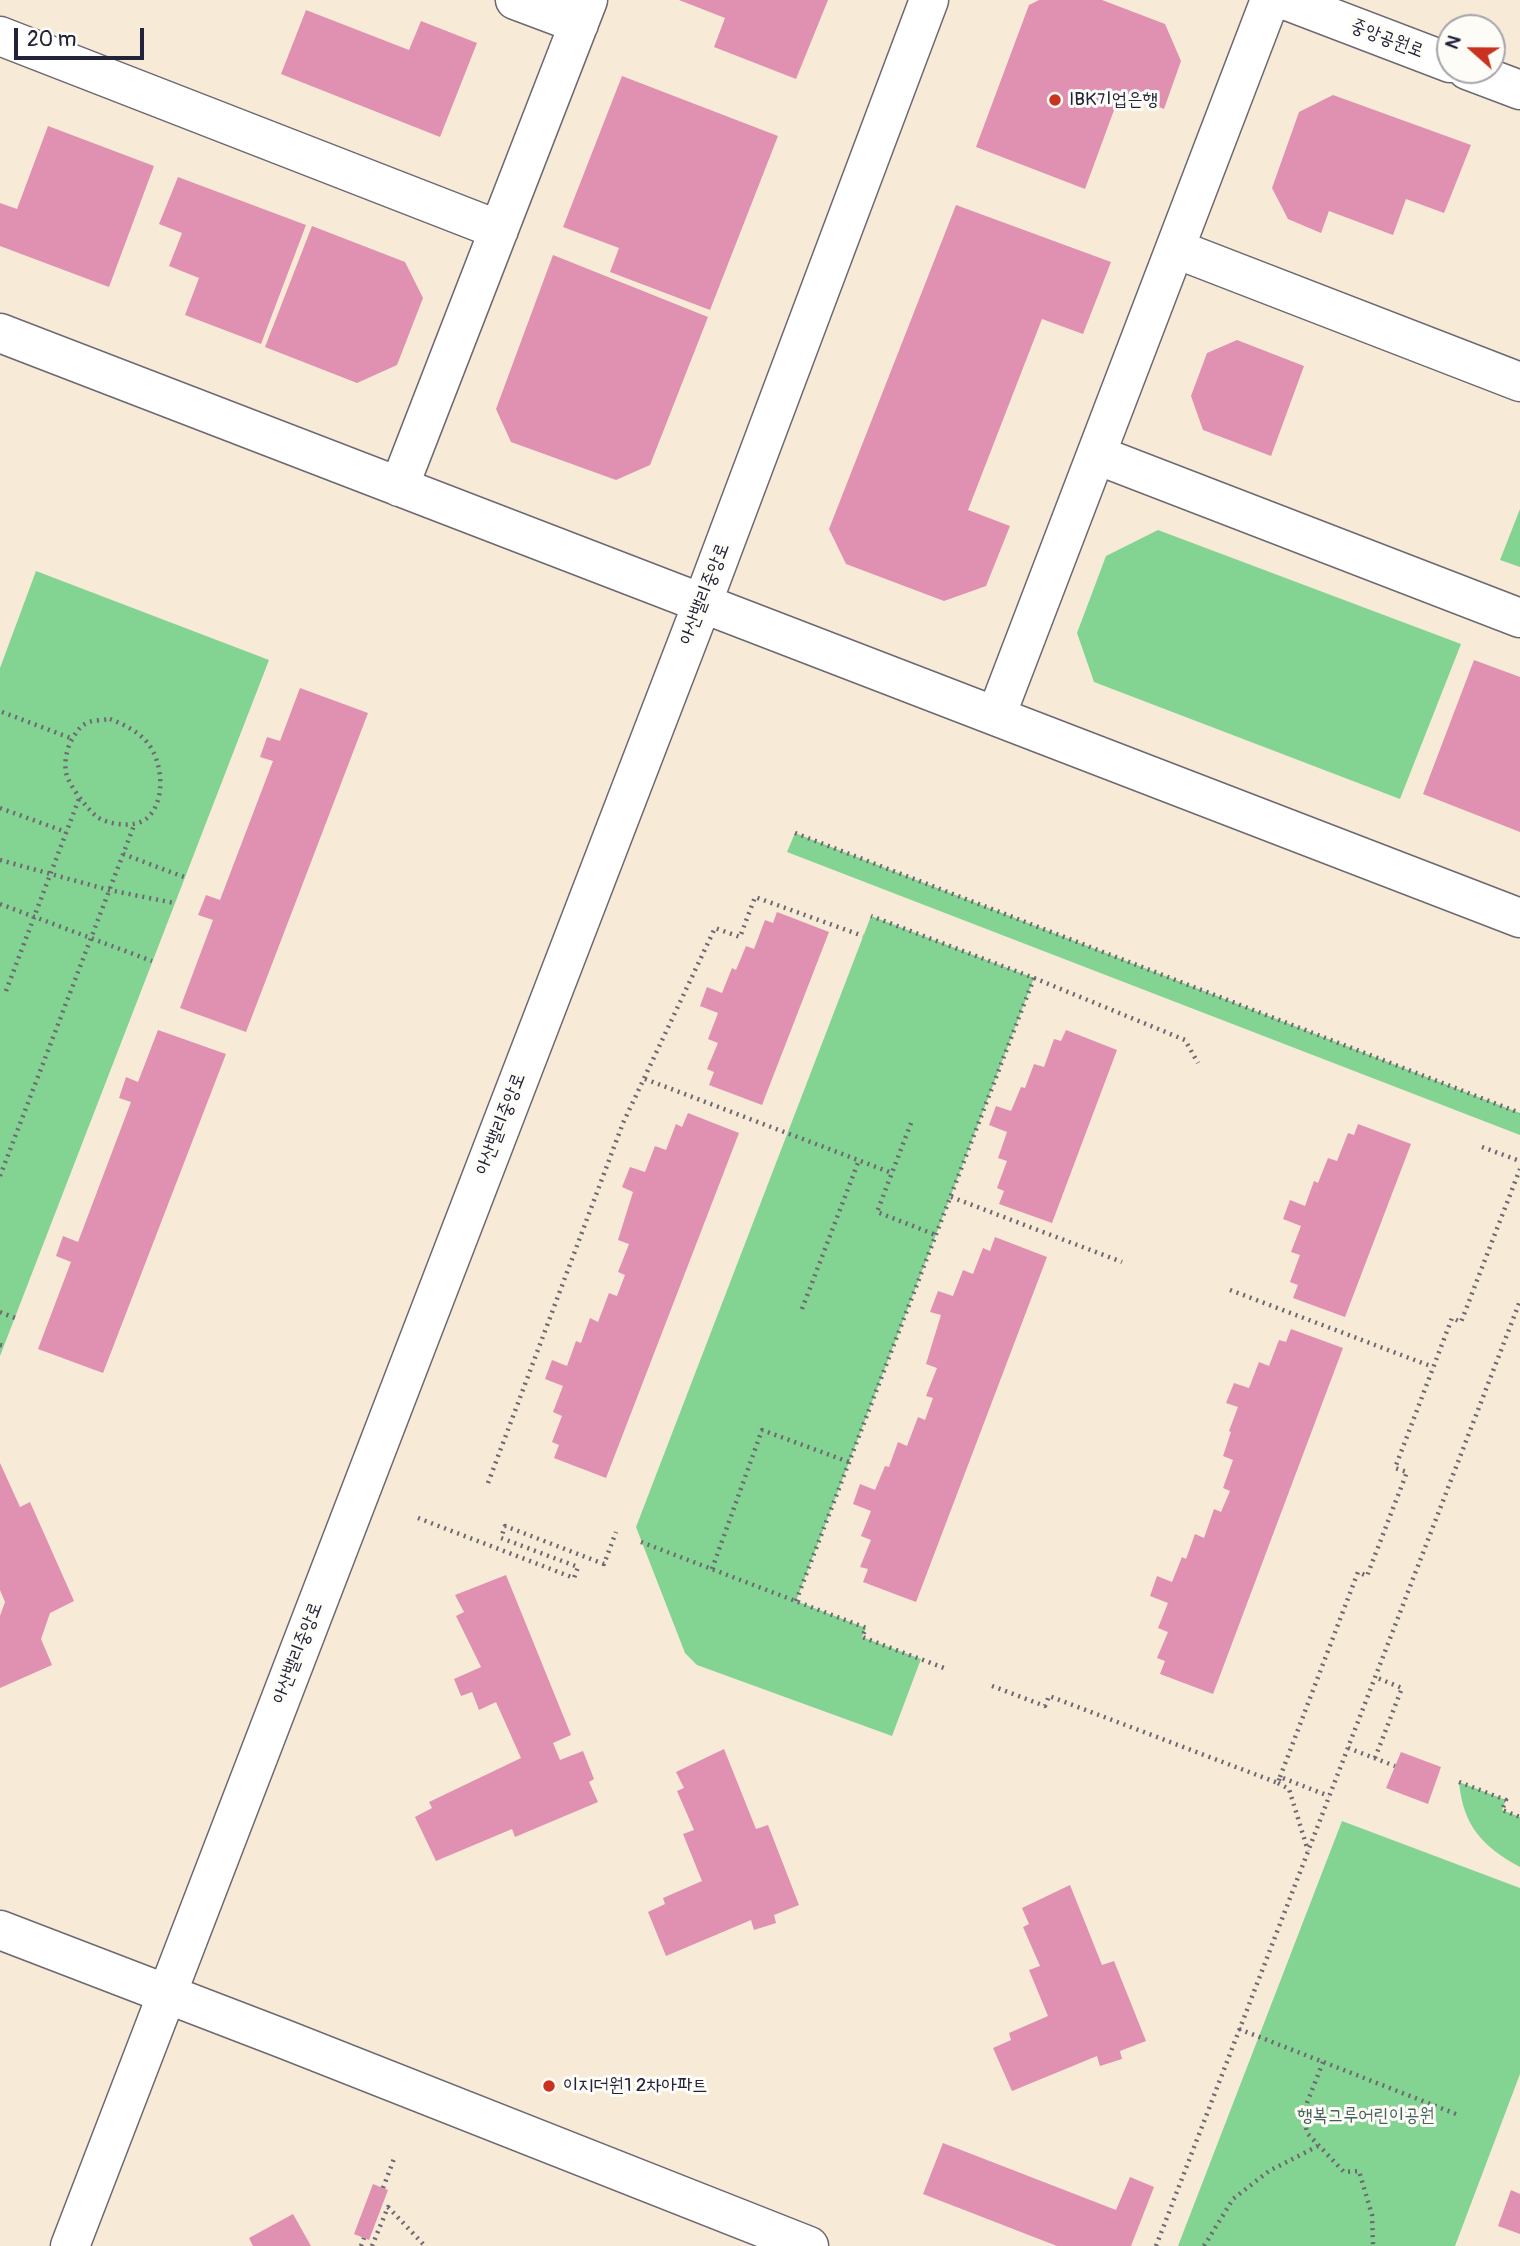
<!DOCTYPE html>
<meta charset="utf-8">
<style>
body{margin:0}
#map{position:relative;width:1520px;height:2246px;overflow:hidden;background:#f7ebd8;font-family:Pangolin,sans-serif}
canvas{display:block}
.north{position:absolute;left:1436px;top:14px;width:70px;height:70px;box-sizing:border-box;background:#fdfcf7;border:2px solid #a5a5ac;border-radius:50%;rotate:291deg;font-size:19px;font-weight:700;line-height:28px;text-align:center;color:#22223b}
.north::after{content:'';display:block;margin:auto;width:24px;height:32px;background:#c8321e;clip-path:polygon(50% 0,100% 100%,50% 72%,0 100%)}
.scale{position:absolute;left:14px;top:28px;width:130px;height:32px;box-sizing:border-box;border:4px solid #22223b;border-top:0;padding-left:9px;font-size:21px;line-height:24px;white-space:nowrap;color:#22223b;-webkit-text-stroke:5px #fdfcf7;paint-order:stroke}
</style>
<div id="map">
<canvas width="1520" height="2246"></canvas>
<div class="north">N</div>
<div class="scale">20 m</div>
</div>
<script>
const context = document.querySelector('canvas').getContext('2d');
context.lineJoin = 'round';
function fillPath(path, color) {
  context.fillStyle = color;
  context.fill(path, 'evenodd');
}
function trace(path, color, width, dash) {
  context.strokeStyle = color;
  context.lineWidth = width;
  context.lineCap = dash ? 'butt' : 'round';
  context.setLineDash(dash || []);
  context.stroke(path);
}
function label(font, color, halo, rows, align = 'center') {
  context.font = font + ' Pangolin,"Poor Story",sans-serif';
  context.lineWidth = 6;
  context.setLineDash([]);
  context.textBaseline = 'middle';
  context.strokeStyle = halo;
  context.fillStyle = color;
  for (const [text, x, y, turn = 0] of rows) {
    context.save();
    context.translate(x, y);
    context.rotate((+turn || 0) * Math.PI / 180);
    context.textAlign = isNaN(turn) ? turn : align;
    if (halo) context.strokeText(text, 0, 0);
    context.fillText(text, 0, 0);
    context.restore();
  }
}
const green = new Path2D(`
 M1520,509V567L1500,560Z
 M1158,530L1461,644L1400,799L1094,682L1077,633L1106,556Z
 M36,571L269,660L0,1356V668Z
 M795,833L1520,1113V1135L787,852Z
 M871,916L1034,978L796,1601L866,1628L862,1637L921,1659L892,1736L697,1665L685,1653L636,1527Z
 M1459,1782L1506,1800L1502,1810L1520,1817V1867C1483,1847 1463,1826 1459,1782Z
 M1342,1821L1520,1888V2074L1455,2246H1178Z`);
const building = new Path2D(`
 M679,0H828L796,79L714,47L725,18Z
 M1039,0H1102L1165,24L1181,61L1164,109L1121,91L1085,189L976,147L1029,5Z
 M306,10L409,50L421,21L477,43L440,137L281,74Z
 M622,76L778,136L710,310L610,272L619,248L563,227Z
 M1333,95L1471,145L1444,213L1406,199L1393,235L1329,211L1321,233L1288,219L1272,188L1299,112Z
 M48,126L154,166L109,287L0,246V203L17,209Z
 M178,177L306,225L261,344L185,315L199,278L169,266L182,233L159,224Z
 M956,205L1111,262L1083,334L1042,319L968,510L1010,526L986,586L944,601L846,564L829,529Z
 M312,226L405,262L423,298L397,365L357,383L265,347Z
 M553,255L708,317L650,465L616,480L511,442L496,409Z
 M1237,340L1304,366L1271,456L1203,430L1191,396L1207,353Z
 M1474,660L1520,677V832L1423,794Z
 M300,688L368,713L246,1032L180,1008L213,920L198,915L206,895L220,900L273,761L260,757L267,737L280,741Z
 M777,912L829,932L762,1105L709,1085L714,1072L707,1069L718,1043L708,1039L718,1013L700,1006L707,987L722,993L732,968L736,970L746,946L754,949L765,920L773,923Z
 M158,1030L226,1054L103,1373L38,1349L71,1262L56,1256L63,1236L78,1242L131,1102L119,1098L126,1077L138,1082Z
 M1066,1030L1117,1050L1052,1223L999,1204L1004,1191L997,1188L1007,1161L998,1158L1007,1132L989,1125L996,1106L1011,1111L1021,1087L1025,1088L1034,1064L1044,1067L1054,1039L1061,1041Z
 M688,1113L739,1133L606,1478L554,1458L559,1445L552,1442L562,1416L553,1412L563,1386L545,1379L552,1360L567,1366L576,1341L581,1343L590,1318L598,1322L609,1293L617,1296L625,1275L618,1272L629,1244L618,1240L633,1192L622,1187L630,1167L645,1172L655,1146L666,1150L676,1124L682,1127Z
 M1358,1124L1411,1144L1345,1317L1293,1298L1298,1285L1290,1282L1300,1255L1291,1252L1301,1226L1283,1219L1290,1200L1305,1206L1314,1181L1318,1183L1328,1158L1337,1161L1348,1133L1354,1135Z
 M995,1237L1047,1257L916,1602L863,1582L868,1569L860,1567L871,1540L861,1536L871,1511L853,1504L860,1484L875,1490L885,1466L889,1467L898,1442L907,1446L918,1417L925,1420L933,1398L926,1396L937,1368L926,1364L941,1315L930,1312L938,1291L953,1296L963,1270L973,1274L983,1248L990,1251Z
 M1291,1329L1343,1348L1213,1694L1160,1674L1165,1661L1157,1658L1168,1632L1158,1628L1168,1603L1150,1596L1157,1576L1172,1582L1182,1557L1186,1559L1195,1534L1204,1538L1214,1509L1221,1512L1230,1491L1223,1488L1233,1460L1223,1456L1231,1432L1229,1431L1238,1407L1226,1403L1234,1383L1249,1388L1259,1362L1269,1366L1279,1340L1286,1342Z
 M0,1463L20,1507L30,1502L74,1601L50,1613L41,1639L52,1665L0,1688V1616L5,1602L0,1590Z
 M506,1575L571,1735L553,1743L560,1760L583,1751L594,1779L589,1782L598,1802L515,1837L512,1829L436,1861L415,1817L432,1808L429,1802L521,1758L496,1702L479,1710L472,1692L461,1696L454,1679L481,1667L456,1616L464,1612L455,1595Z
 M724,1749L756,1829L768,1825L799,1905L774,1915L776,1923L754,1930L751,1920L666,1956L648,1912L665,1904L663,1898L702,1881L683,1834L694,1830L677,1791L684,1788L676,1772Z
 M1401,1752L1441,1767L1428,1804L1386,1788Z
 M1070,1885L1102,1965L1114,1961L1146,2041L1120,2051L1122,2059L1100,2066L1097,2056L1012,2091L993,2048L1011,2040L1009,2033L1048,2016L1029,1970L1040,1966L1023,1927L1029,1924L1022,1908Z
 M943,2143L1116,2210L1130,2177L1154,2187L1131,2246H1057L923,2194Z
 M373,2184L388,2190L369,2240L354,2234Z
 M1511,2190L1520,2194V2234L1498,2226Z
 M293,2214L311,2246H253L249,2238Z`);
const path = new Path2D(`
 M2,712L73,739
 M110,719C123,724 137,731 146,741C163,760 167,802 146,819C134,828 107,825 96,816C86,807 68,785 66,772C64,762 67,749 71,741C76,733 79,726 89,722C95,720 104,720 110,719Z
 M0,808L66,832
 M795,833L1520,1113
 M123,854L184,877
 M0,860L109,890L174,903
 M0,904L152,961
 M1034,978L1185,1040L1198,1063
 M6,991L80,796
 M645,1079L892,1173
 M911,1123L877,1212L936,1235
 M1482,1147L1520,1161
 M0,1176L135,823
 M951,1197L1122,1262
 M1230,1290L1433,1367
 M802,1309L859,1160
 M0,1312L15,1318
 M0,1345L4,1346
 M488,1483L623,1123L715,928L740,937L755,897L863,936
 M418,1518L574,1578L578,1567L501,1538L505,1526L604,1564L616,1532
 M641,1542L866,1628L862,1637L944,1668
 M712,1569L762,1430L849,1462
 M796,1601L1034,978L871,916
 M992,1686L1045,1706L1049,1696L1278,1783L1280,1777L1329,1796
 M1348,1748L1395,1766
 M1375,1758L1402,1688L1375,1677
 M1280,1777L1358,1572L1367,1576L1407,1472L1395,1468L1452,1318L1461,1322L1520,1169
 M1459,1782L1506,1800L1502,1810L1520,1817
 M1278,1783L1289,1789L1308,1851
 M1239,2029L1456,2114
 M1323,2062L1303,2113L1307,2133L1344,2172L1359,2171L1372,2215L1373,2246
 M383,2188L395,2156
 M361,2246L364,2238
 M372,2246L388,2207L425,2246
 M1156,2246L1520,1301
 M1204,2246L1233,2199L1269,2171L1318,2146`);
const minor = new Path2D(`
 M515,0L579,24
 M1285,0L1450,63
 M0,36L499,230
 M1467,70L1520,90
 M1176,249L1520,382
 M0,333L1520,918
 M1097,455L1520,618
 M399,487L588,0
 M996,716L1270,0
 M0,1930L284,2039L809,2246
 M70,2246L702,604L929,0`);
const markers = [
 [1055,100,7,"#c8321e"],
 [549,2086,7,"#c8321e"]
];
const streetNames = [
 ["중앙공원로",1387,39,21],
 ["아산밸리중앙로",705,594,-69],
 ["아산밸리중앙로",501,1124,-69],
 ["아산밸리중앙로",298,1653,-69]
];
const poiNames = [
 ["IBK기업은행",1069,100],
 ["이지더원1 2차아파트",563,2086]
];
const parkNames = [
 ["행복그루어린이공원",1366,2116]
];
fillPath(green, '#83d392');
fillPath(building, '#e090b1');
trace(minor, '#6d6872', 41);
trace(path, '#6d6872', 4.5, [2, 5]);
trace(minor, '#fff', 38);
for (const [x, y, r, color] of markers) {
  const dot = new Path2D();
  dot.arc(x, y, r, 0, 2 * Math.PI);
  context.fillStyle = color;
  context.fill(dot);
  trace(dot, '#fdfcf7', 2.5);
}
label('19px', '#22223b', '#fdfcf7', streetNames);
label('19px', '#22223b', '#fdfcf7', poiNames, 'left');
label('19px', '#446059', '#fdfcf7', parkNames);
</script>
